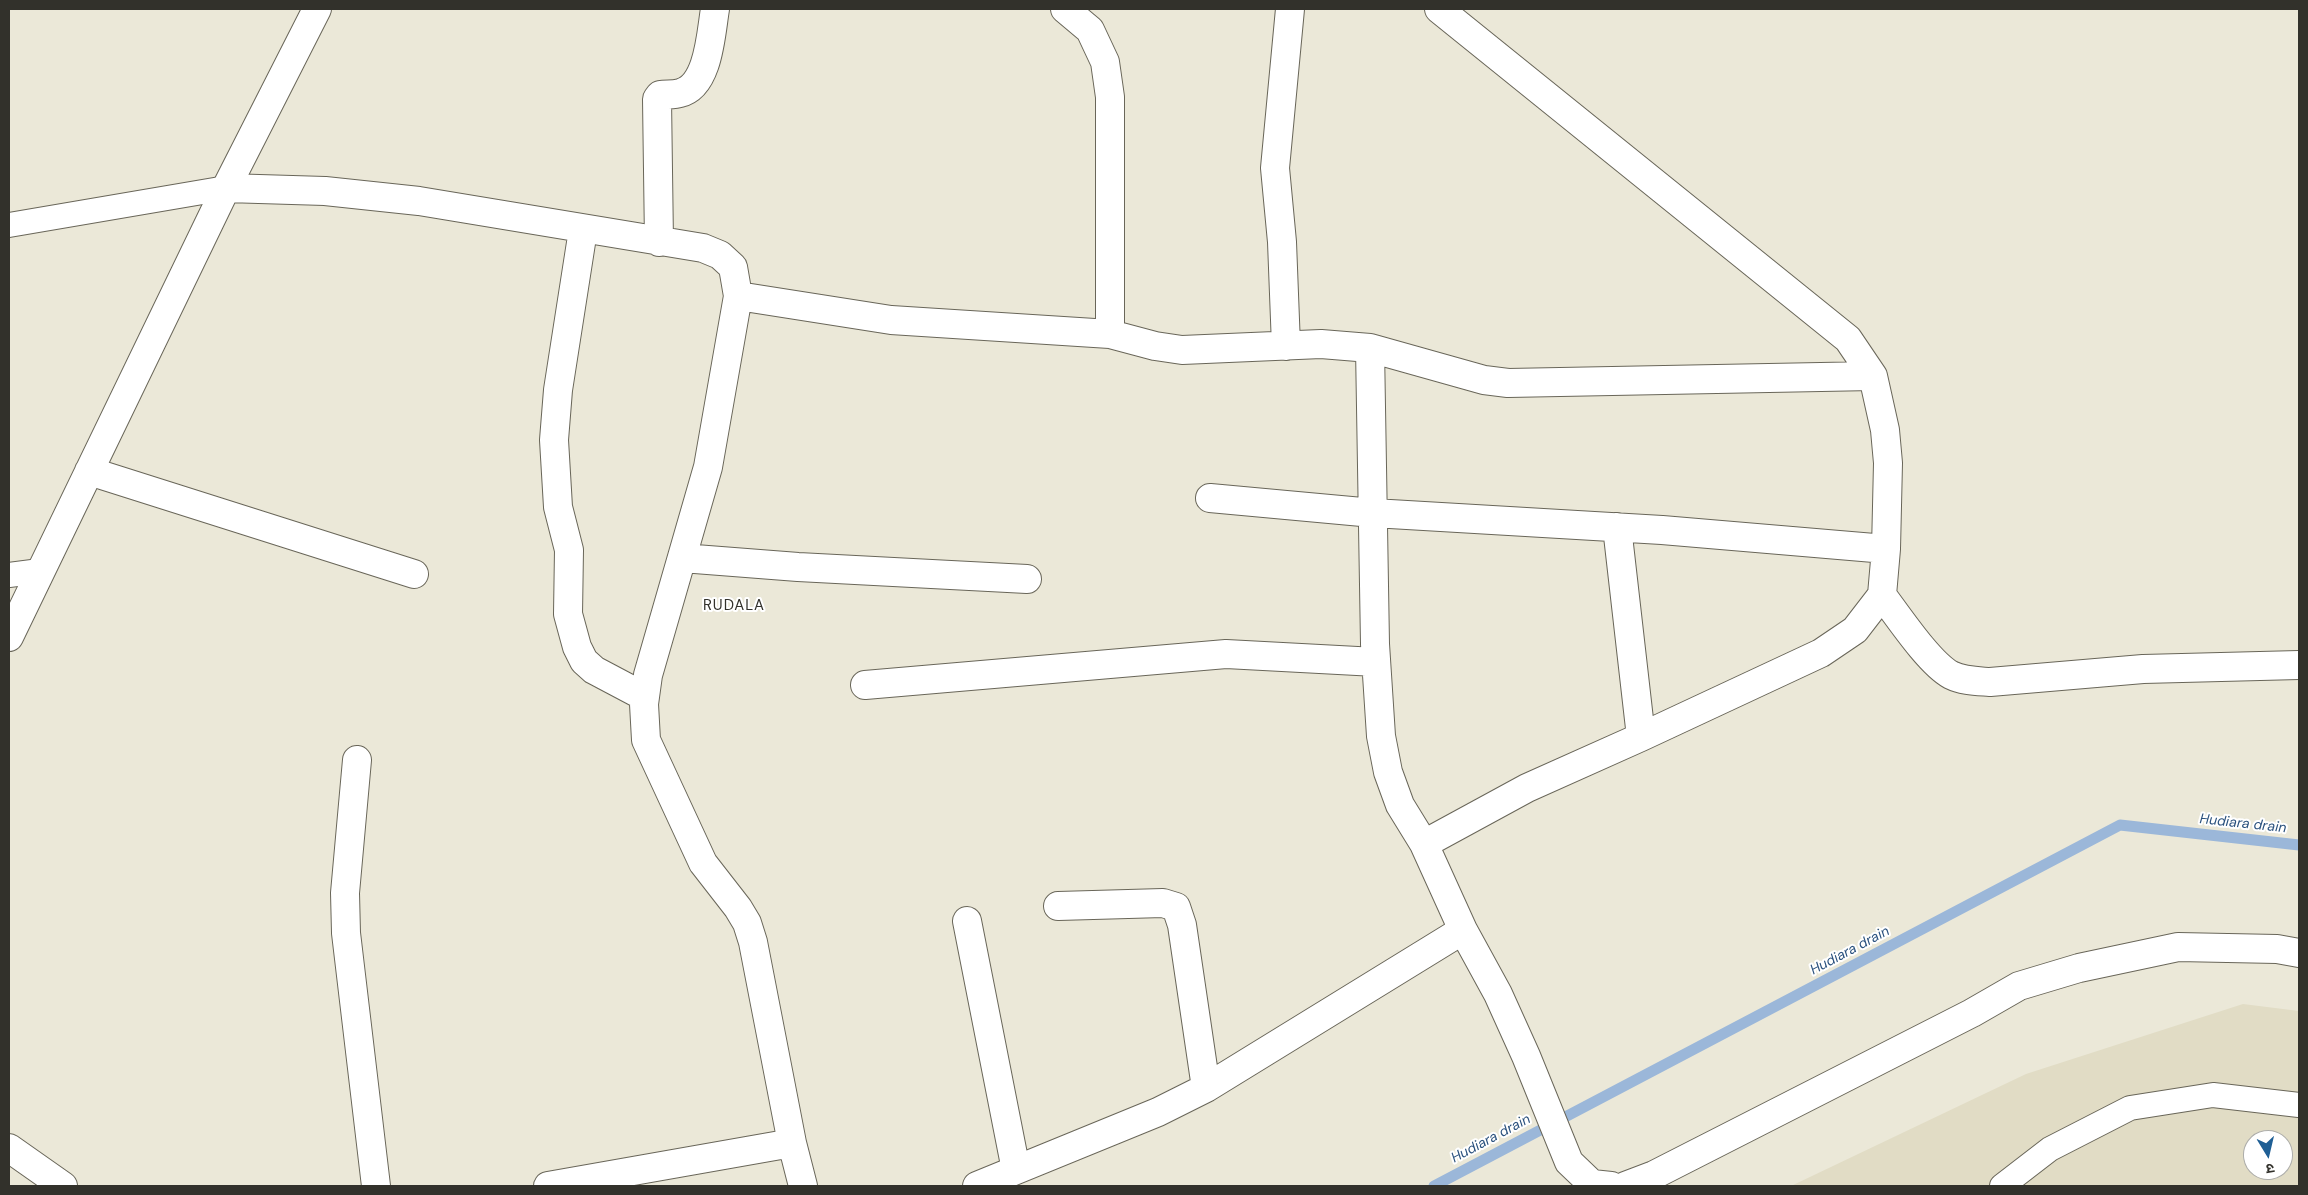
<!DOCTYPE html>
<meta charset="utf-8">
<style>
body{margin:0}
#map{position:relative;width:2308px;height:1195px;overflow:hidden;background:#ebe8d8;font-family:"DM Sans","Noto Sans Devanagari",sans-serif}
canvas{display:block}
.frame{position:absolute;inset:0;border:10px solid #32312b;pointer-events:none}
.north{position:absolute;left:2243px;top:1130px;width:50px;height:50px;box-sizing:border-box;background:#fff;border:1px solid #adadaa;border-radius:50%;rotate:171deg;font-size:14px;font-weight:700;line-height:20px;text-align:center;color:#32312b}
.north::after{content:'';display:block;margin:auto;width:18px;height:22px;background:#1f5f95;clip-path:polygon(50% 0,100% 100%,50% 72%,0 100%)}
</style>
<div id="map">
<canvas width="2308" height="1195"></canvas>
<div class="frame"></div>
<div class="north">उ</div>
</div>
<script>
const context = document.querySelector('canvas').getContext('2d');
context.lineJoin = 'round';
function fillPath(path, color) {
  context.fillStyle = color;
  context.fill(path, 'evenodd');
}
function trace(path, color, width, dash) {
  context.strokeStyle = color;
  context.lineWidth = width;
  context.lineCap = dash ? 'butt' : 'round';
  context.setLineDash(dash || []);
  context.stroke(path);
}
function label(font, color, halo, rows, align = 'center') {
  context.font = font + ' "DM Sans",sans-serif';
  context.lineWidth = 4;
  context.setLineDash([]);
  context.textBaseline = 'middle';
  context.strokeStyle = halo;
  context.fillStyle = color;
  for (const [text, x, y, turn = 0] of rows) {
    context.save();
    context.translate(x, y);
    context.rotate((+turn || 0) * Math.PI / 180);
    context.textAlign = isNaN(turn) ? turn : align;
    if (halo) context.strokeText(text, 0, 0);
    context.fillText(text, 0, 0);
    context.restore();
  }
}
const built = new Path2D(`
 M2243,1004L2299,1011V1186H1791L2026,1074ZM2253,1140H2283V1170H2253Z`);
const stream = new Path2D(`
 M1434,1186L2120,825L2299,845`);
const lane = new Path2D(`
 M9,225L226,188
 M9,575L40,571
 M2002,1186L2050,1149L2130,1108L2213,1095L2299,1105`);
const street = new Path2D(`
 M1065,9L1090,30L1105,62L1110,97V334
 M1439,9L1848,339L1873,376L1885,430L1888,463L1886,549L1882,595L1855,630L1821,653L1641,737L1527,788L1424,844L1463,930L1498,994L1526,1056L1569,1162L1592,1184L1611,1186
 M226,188L325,191L419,201L703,248L720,255L733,267L738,296L891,320L1110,334L1155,346L1182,350L1321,344L1370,348L1484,380L1508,383L1873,376
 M583,230L558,390L554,440L558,507L569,550L568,614L577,647L584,661L594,670L645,697
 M659,242L657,99L660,95C666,94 674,95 680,93C709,86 711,32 715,9
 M738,296L708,467L648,675L644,704L646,740L703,863L738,908L747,923L753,942L792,1143
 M1286,346L1282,242L1275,168L1290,9
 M1370,348L1375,644L1381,736L1388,772L1400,805L1424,844
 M89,471L414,574
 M1210,498L1373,513L1662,530L1886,549
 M1617,527L1641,737
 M682,558L798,567L1027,579
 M1882,595C1898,616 1929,663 1951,675C1963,681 1977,681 1990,682L2143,669L2299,665
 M9,637L226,188L317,9
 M865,685L1226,654L1376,662
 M357,760L345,893L346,933L376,1186
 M1058,906L1163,903L1176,907L1182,925L1206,1088
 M967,921L1016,1170
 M9,1148L63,1186
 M548,1186L792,1143L803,1186
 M977,1186L1158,1112L1206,1088L1463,930
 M1625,1186L1654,1175L1972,1013L2019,986L2079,968L2178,947L2277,949L2299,953`);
const waterNames = [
 ["Hudiara drain",2243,824,6],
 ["Hudiara drain",1850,951,-28],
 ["Hudiara drain",1491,1139,-28]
];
const quarterNames = [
 ["RUDALA",734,606]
];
fillPath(built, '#e1dcc5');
trace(stream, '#9bb7d9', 11);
trace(lane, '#696659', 26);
trace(street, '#696659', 30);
trace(lane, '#fff', 24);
trace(street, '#fff', 28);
label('italic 14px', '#29507d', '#fff', waterNames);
context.letterSpacing = '1px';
label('15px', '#32312b', '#fff', quarterNames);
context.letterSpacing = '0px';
</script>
